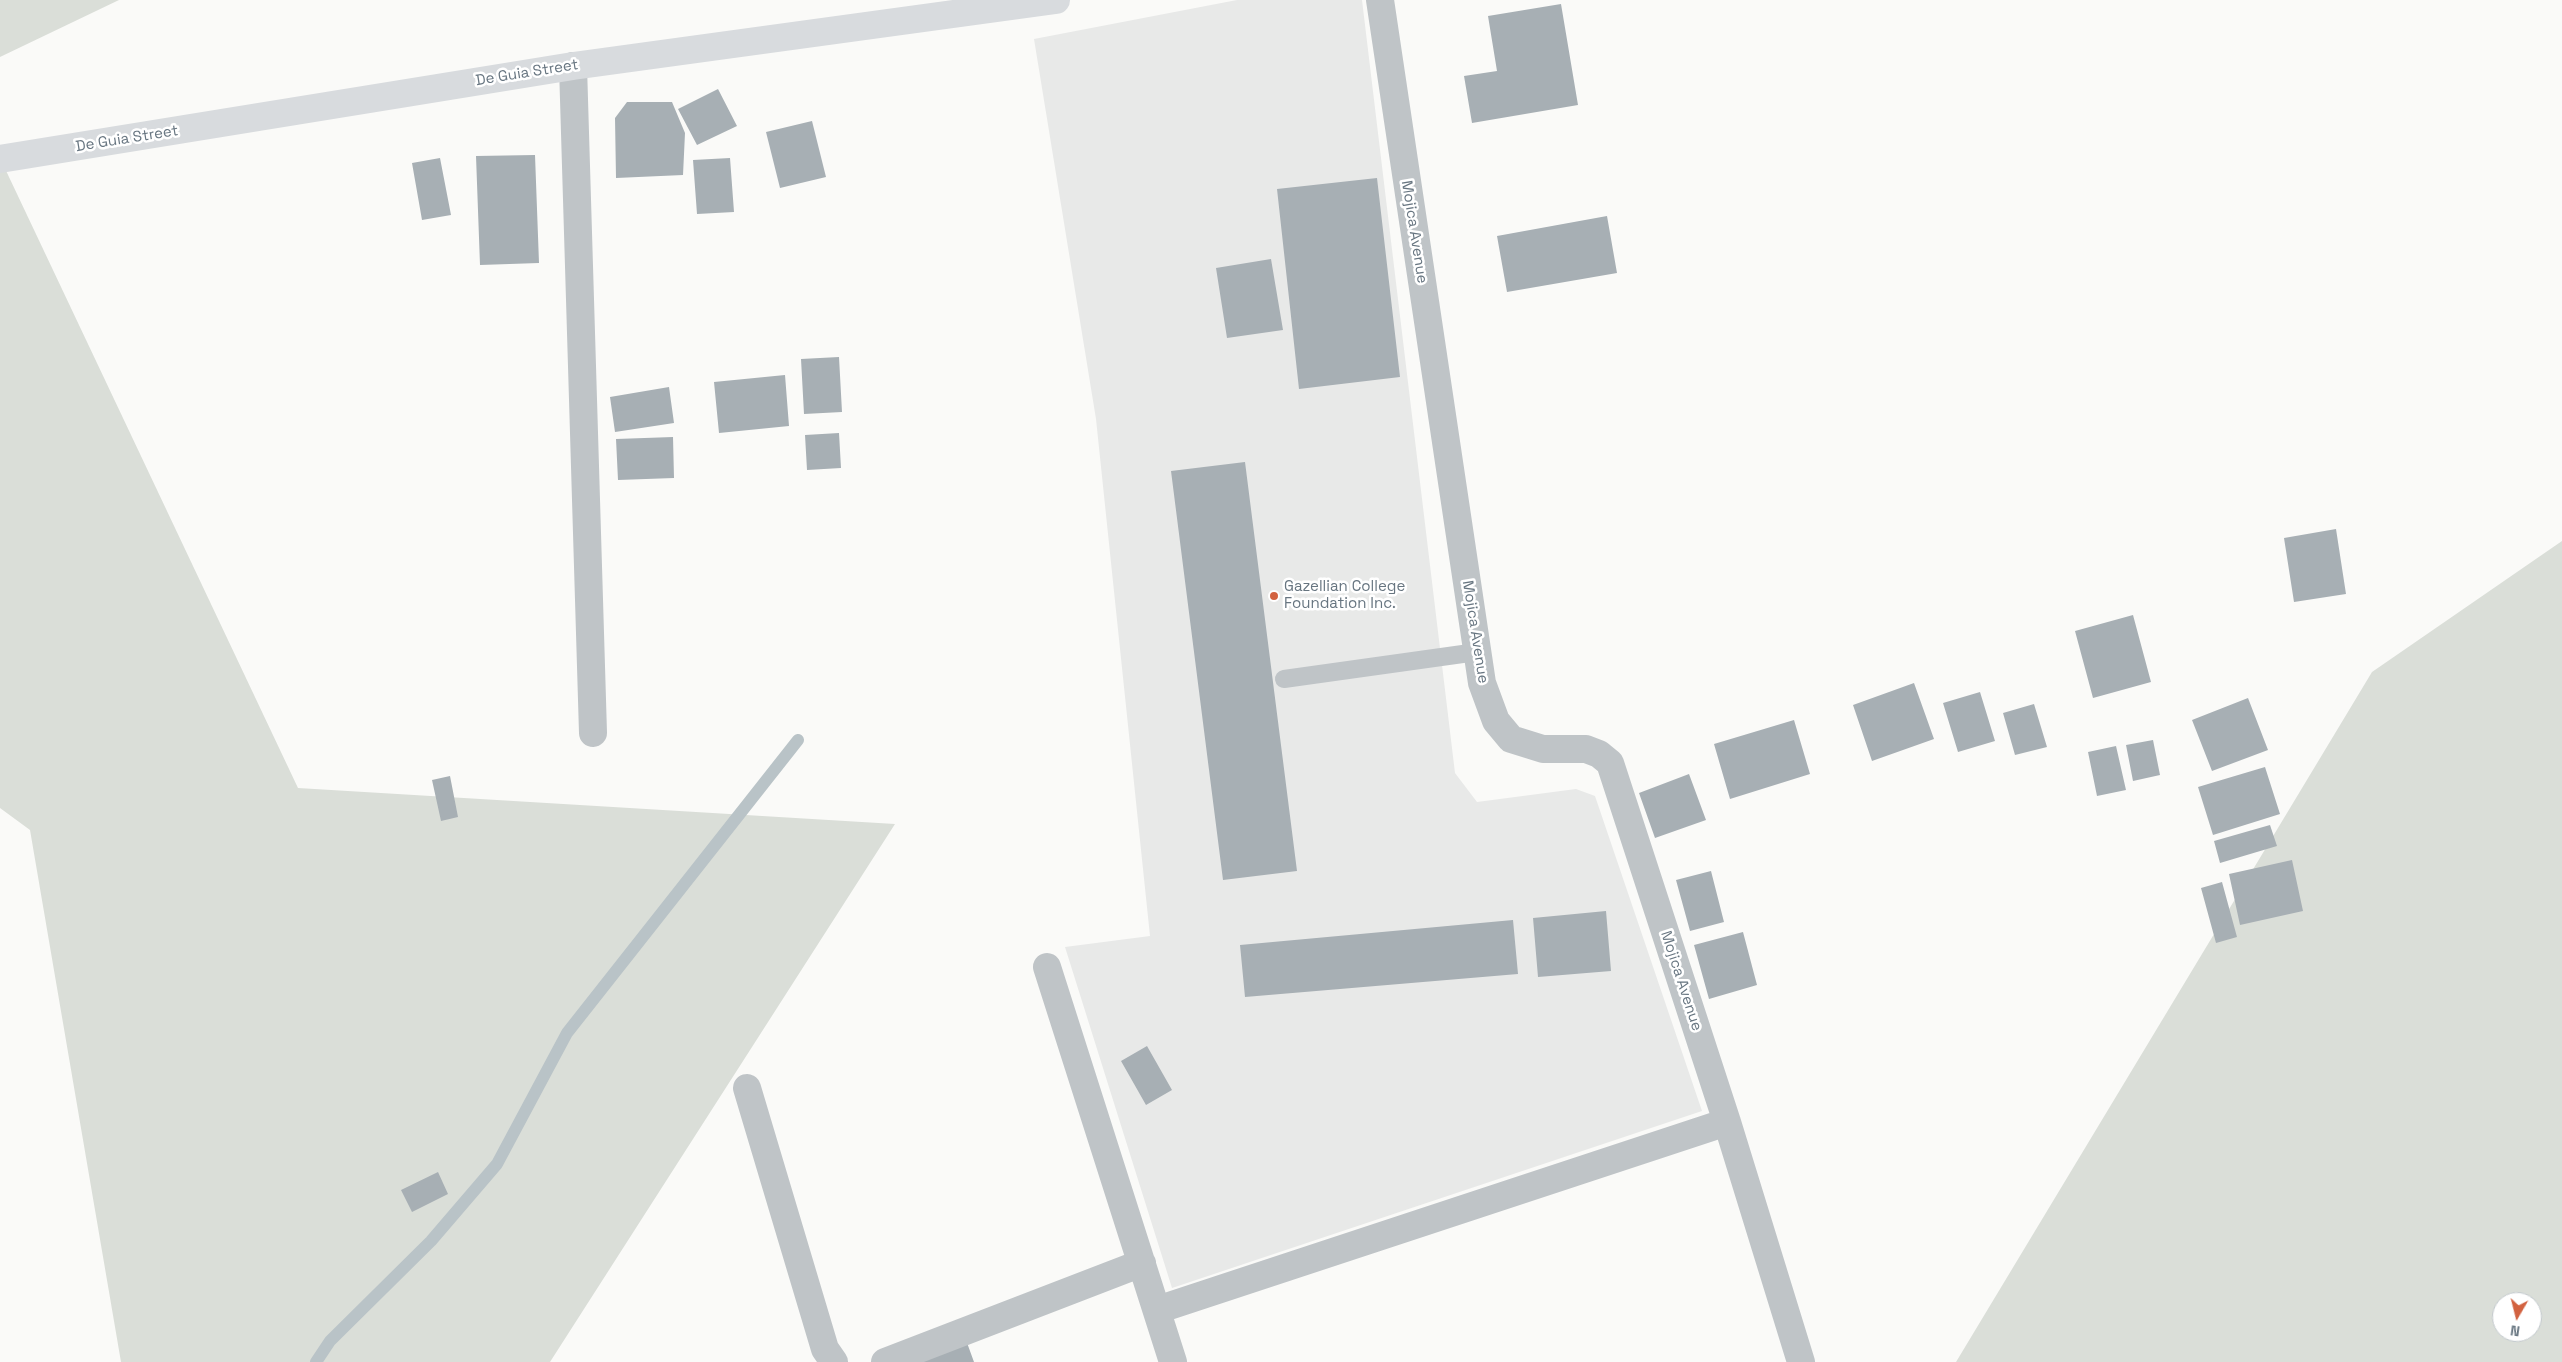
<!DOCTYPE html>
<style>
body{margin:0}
#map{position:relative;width:2562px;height:1362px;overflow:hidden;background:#fafaf8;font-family:"Space Grotesk",sans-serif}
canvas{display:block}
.north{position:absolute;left:2492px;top:1292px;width:50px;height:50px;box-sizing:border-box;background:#fff;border:1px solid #c2c8cc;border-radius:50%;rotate:188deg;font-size:14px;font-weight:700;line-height:20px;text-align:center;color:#677580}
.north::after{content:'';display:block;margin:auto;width:18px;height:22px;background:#d26240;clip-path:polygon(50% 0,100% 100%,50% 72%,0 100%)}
</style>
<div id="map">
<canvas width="2562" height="1362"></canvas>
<div class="north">N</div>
</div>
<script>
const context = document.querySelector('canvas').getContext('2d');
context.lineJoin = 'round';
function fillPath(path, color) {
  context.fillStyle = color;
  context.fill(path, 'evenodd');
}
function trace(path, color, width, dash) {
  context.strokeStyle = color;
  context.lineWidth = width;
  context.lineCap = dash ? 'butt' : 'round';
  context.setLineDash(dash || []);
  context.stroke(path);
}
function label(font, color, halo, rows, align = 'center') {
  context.font = font + ' "Space Grotesk",sans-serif';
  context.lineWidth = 5;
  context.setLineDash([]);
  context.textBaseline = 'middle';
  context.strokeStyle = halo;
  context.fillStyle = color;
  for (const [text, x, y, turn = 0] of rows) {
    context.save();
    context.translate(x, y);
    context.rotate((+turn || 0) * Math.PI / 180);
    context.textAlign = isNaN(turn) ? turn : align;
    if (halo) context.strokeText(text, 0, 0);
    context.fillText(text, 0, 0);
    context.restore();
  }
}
const built = new Path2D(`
 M1237,0H1362L1455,773L1477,802L1576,789L1595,796L1702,1111L1172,1288L1065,947L1150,936L1096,419L1034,39Z`);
const green = new Path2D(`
 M0,0H119L0,57Z
 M0,158L298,788L895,824L550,1362H121L30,830L0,808Z
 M2562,541V1362H1956L2372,672ZM2502,1302H2532V1332H2502Z`);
const stream = new Path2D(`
 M316,1362L330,1341L431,1241L497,1164L567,1033L798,740`);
const building = new Path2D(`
 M1561,4L1578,105L1472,123L1464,76L1497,71L1488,16Z
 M718,89L737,126L697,145L678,109Z
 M627,102H672L685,133L683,175L616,178L615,118Z
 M812,121L826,177L780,188L766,132Z
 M535,155L539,263L480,265L476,156Z
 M440,158L451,215L422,220L412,163Z
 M730,158L734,212L697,214L693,160Z
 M1377,178L1400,377L1299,389L1277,189Z
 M1607,216L1617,273L1507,292L1497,236Z
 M1271,259L1283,330L1227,338L1216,268Z
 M839,357L842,412L804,414L801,359Z
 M785,375L789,426L719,433L714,382Z
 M669,387L674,423L615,432L610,397Z
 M839,433L841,468L807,470L805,435Z
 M673,437L674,478L618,480L616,439Z
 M1245,462L1297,871L1223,880L1171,471Z
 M2336,529L2346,594L2294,602L2284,538Z
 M2133,615L2151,682L2093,698L2075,631Z
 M1914,683L1934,739L1872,761L1853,705Z
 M1980,692L1995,741L1958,752L1943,703Z
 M2248,698L2268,750L2212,771L2192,720Z
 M2034,704L2047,747L2015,755L2003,713Z
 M1794,720L1810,774L1730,799L1714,744Z
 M2153,740L2160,775L2133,781L2126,745Z
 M2116,746L2126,790L2097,796L2088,752Z
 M2265,767L2280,814L2213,835L2198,787Z
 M1689,774L1706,820L1655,838L1639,793Z
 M450,776L458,817L441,821L432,780Z
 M2270,825L2277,846L2220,863L2214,841Z
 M2292,860L2303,911L2240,925L2229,874Z
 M1711,871L1724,922L1690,931L1676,880Z
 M2222,882L2237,937L2216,943L2201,888Z
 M1606,911L1611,971L1538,977L1533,918Z
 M1513,920L1518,974L1245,997L1240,945Z
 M1743,932L1757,985L1709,999L1694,945Z
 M1147,1046L1172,1090L1146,1105L1121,1061Z
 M438,1172L448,1194L412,1212L401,1190Z
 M966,1340L974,1362H914Z`);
const service = new Path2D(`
 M1284,679L1477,652`);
const minor = new Path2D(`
 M1380,0L1482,683L1496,721L1511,739L1543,749H1586L1599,754L1610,763L1727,1122L1801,1362
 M573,66L593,733
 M1047,967L1173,1362
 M747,1088L825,1349L834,1362
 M1157,1310L1727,1122
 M885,1362L1142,1263`);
const secondary = new Path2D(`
 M0,159L573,66L1056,0`);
const markers = [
 [1274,596,5,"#d26240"]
];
const streetNames = [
 ["De Guia Street",527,73,-9],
 ["De Guia Street",127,139,-9],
 ["Mojica Avenue",1414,232,81],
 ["Mojica Avenue",1475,632,81],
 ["Mojica Avenue",1681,981,72]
];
const poiNames = [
 ["Gazellian College",1284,587],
 ["Foundation Inc.",1284,604]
];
fillPath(built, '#e8e9e8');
fillPath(green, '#daded8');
trace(stream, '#b9c3c7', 12);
fillPath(building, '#a7afb4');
trace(service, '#bfc4c7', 18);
trace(minor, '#bfc4c7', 28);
trace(secondary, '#d8dbde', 28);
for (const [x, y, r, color] of markers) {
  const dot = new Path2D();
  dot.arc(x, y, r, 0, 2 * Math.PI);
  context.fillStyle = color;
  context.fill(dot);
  trace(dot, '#fff', 2);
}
label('15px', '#677580', '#fff', streetNames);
label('15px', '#677580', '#fff', poiNames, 'left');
</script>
